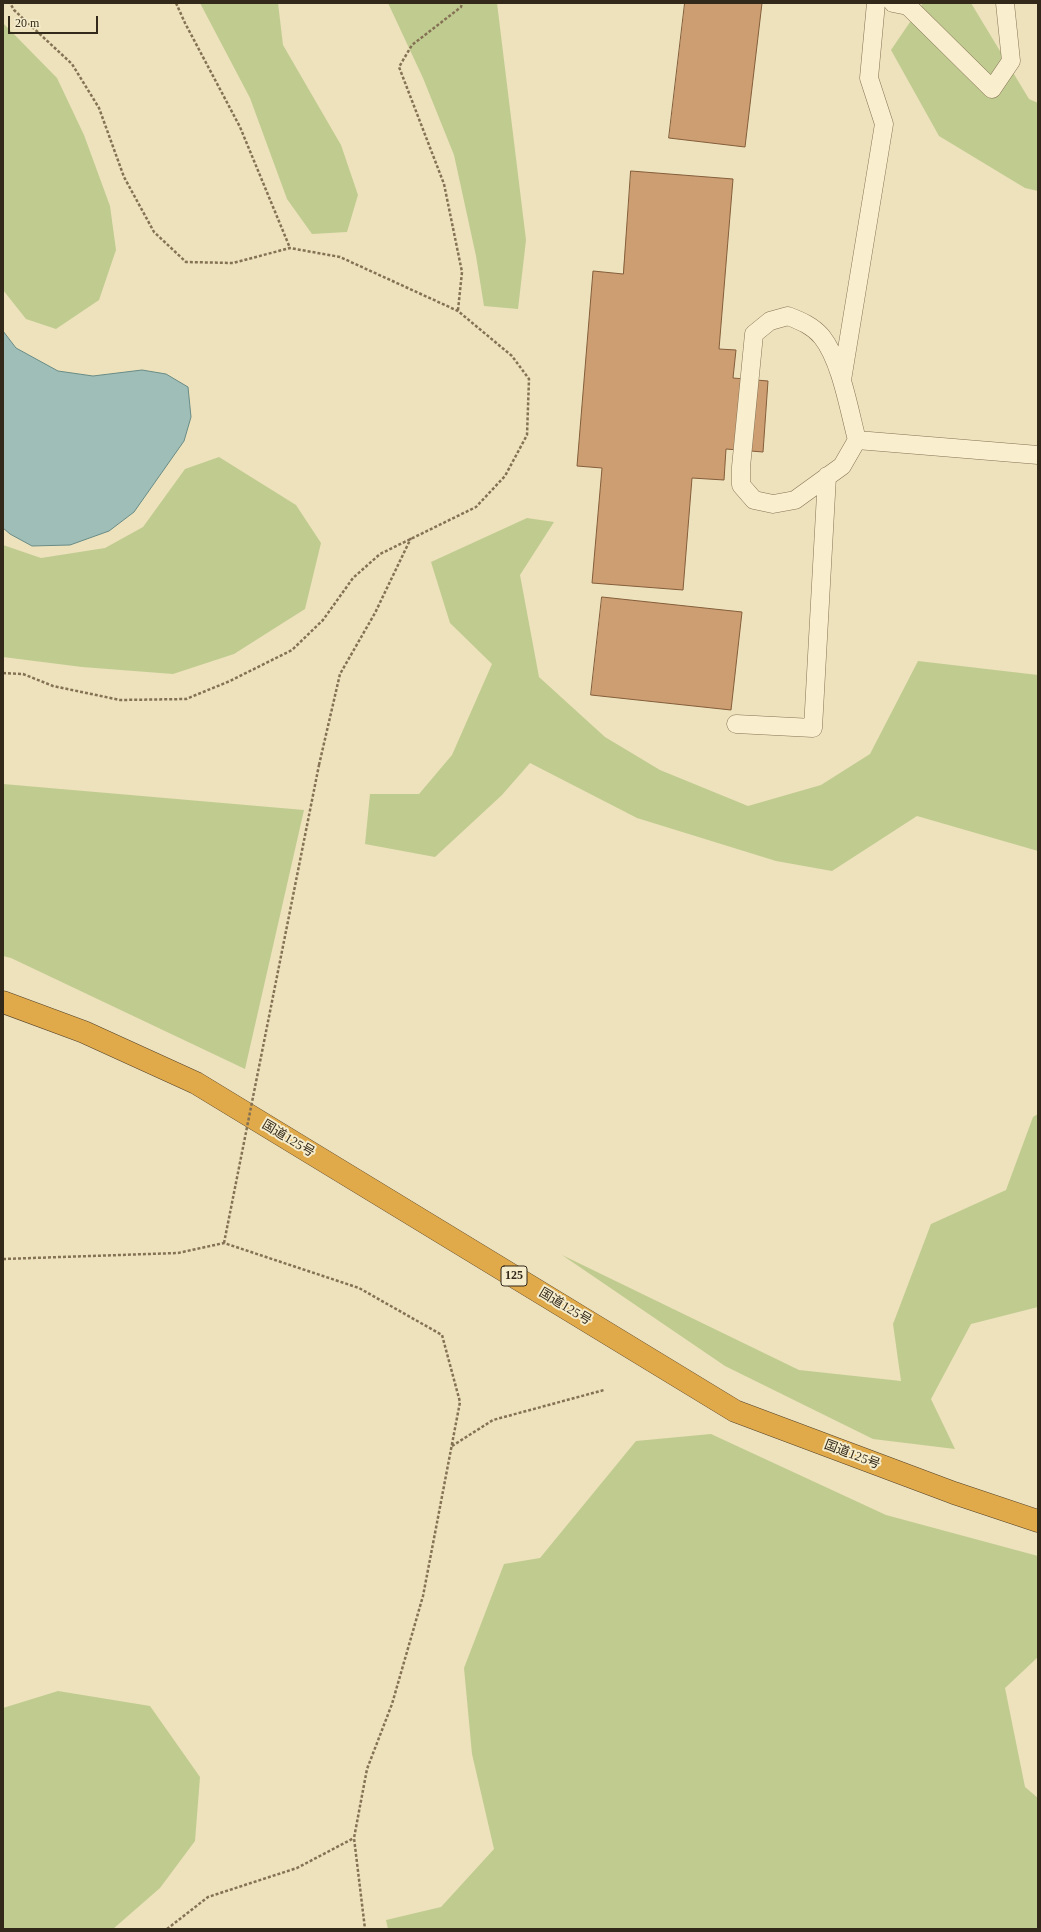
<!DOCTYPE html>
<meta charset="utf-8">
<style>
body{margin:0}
#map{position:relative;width:1041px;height:1932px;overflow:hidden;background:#ede2bc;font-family:"Times New Roman",serif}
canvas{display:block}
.frame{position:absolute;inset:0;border:4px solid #33291b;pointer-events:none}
.scale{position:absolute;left:8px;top:16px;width:90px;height:18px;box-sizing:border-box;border:2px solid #33291b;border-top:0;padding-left:5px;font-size:12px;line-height:14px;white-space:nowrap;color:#33291b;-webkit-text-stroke:3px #f5eccb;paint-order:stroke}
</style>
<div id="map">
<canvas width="1041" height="1932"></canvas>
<div class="frame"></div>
<div class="scale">20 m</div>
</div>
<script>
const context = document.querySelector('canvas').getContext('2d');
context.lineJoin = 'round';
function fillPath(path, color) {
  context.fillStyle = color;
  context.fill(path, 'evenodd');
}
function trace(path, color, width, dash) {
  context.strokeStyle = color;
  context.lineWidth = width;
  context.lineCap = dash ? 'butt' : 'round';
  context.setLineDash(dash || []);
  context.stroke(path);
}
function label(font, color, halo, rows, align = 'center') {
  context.font = font + ' "Times New Roman","Noto Sans JP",serif';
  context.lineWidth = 4;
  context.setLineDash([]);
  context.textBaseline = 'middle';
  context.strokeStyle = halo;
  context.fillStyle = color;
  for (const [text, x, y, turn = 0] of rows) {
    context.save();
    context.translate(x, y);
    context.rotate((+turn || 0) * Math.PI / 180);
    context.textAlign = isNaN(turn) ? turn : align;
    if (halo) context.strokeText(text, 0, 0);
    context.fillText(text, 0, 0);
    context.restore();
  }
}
const green = new Path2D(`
 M200,3H278L283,45L341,145L358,195L347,232L312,234L287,199L250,98Z
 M388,3H497L526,240L518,309L484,306L476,256L454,155L423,78Z
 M923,3H971L1029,99L1038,103V191L1025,188L939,136L891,50Z
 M3,23L57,78L84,135L110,206L116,250L99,300L56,329L26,319L3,290Z
 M219,457L296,505L321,543L305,609L234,654L173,674L82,667L3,657V545L41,558L105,548L143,527L185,469Z
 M527,518L554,522L520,575L539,677L605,737L660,770L748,806L821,785L870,754L918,661L1038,675V851L917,816L832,871L776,861L637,818L530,763L502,795L435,857L365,844L370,794H419L452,755L492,664L450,623L431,562Z
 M3,784L304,810L245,1069L11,958L3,956Z
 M1038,1114V1307L971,1324L931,1399L955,1449L873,1439L725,1366L562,1255L799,1370L901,1381L893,1324L931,1224L1006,1190L1033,1117Z
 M711,1434L886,1515L1038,1556V1657L1005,1688L1025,1787L1038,1798V1929H388L386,1920L441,1907L494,1849L472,1754L464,1668L504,1564L540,1558L636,1441Z
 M58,1691L150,1706L200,1777L195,1841L160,1888L113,1929H3V1708Z`);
const water = new Path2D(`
 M3,331L16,348L58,371L93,376L142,370L166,374L188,387L191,417L184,441L134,512L109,531L70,545L32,546L10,534L3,528Z`);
const building = new Path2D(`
 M685,3H762L745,147L669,138Z
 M631,171L733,179L719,349L736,350L733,378L768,381L763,452L726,449L724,480L692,478L683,590L592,583L602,468L577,466L593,271L623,274Z
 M602,597L742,612L731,710L591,695Z`);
const path = new Path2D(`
 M176,3L185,23L240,127L290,248
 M458,310L462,272L444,184L399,67L412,45L461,7L462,3
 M3,673L23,674L53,686L120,700L186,699L230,681L292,650L323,620L353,578L380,554L476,507L505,476L527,435L529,379L512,356L458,311L340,257L290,248L233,263L186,262L154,232L124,177L99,108L72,64L14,10L10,3
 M319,765L340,674L375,613L411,538
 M3,1259L178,1253L224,1243L359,1288L442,1335L460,1402L423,1596L392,1704L367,1769L354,1838L365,1929
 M452,1446L493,1420L604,1390
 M167,1929L208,1897L297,1868L354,1838`);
const lane = new Path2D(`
 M893,3L908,6L992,89L1011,61L1005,3
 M788,316C801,321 813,326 822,337C841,361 849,410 857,440L842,466L795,500L773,504L754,500L741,485V467L754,334L770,321Z
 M842,380L884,124L869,78L876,3
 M857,440L1038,455
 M736,724L813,728L827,476`);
const highway = new Path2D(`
 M3,1002L84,1032L196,1083L735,1411L954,1493L1038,1521`);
const pathBridge = new Path2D(`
 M224,1243L319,765`);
const shields = [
 [514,1276,26]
];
const shieldNames = [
 ["125",514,1276]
];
const streetNames = [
 ["国道125号",288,1139,31],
 ["国道125号",565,1307,31],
 ["国道125号",852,1455,21]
];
fillPath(green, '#c0cb90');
fillPath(water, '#a0beb8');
trace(water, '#688b85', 1);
fillPath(building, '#cc9e71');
trace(building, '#845d3b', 1);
trace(lane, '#857255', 19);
trace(highway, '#52402a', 23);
trace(path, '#857255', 2.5, [3, 2]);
trace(lane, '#f9efce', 18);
trace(highway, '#e0a949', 22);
trace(pathBridge, '#857255', 2.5, [3, 2]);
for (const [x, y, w] of shields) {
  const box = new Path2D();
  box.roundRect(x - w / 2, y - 10, w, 20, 3);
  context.fillStyle = '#f5eccb';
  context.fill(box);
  trace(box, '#33291b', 1);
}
label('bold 12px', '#33291b', null, shieldNames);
label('13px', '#33291b', '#f5eccb', streetNames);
</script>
